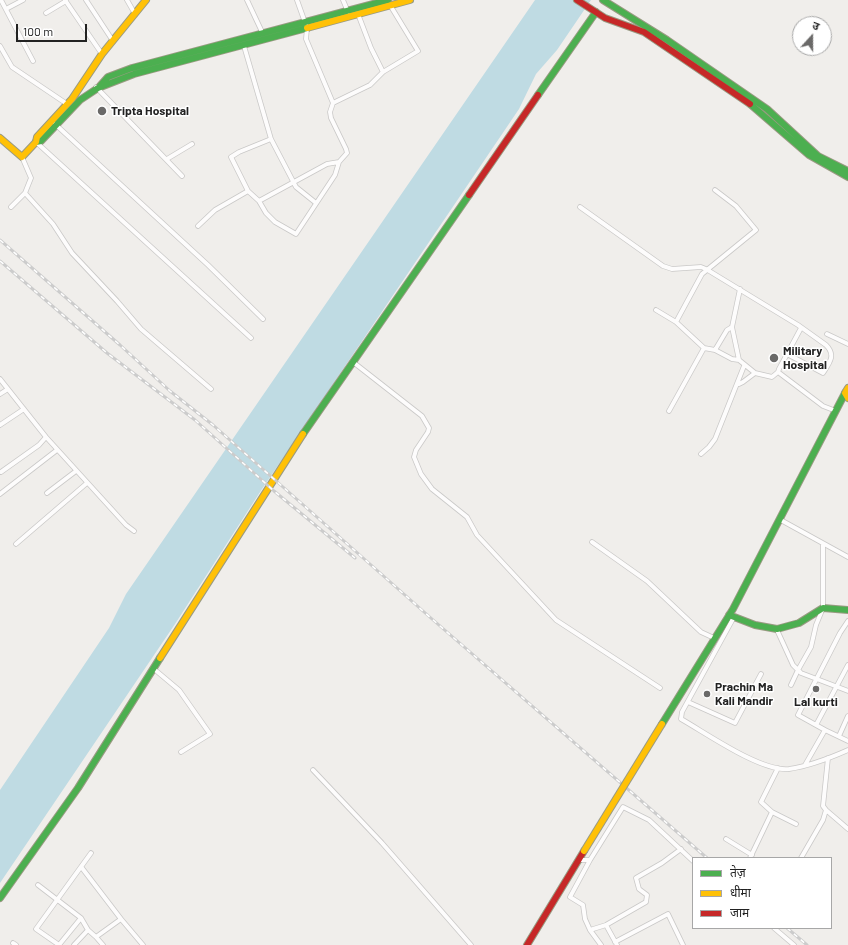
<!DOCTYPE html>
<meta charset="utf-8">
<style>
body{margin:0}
#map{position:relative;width:848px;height:945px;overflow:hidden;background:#f0eeeb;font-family:Barlow,"Noto Sans Devanagari",sans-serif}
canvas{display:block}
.legend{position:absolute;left:692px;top:857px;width:140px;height:72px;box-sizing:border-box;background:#fff;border:1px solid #a7a7a7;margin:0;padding:5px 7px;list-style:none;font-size:12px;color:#222}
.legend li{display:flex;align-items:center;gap:8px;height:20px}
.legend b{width:20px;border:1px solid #a7a7a7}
.north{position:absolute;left:792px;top:16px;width:40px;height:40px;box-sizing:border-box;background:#fff;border:1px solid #a7a7a7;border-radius:50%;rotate:21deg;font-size:11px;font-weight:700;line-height:16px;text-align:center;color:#222}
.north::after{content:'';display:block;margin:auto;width:14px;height:18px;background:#6a6968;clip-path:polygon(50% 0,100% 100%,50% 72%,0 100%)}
.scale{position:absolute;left:16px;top:24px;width:71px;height:18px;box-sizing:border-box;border:2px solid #222;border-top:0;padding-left:5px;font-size:12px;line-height:14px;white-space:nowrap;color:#222;-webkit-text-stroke:3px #fff;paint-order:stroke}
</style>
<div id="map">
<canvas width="848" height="945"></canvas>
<ul class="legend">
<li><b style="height:5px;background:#4caf50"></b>तेज़</li>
<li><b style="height:5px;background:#ffc107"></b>धीमा</li>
<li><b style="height:5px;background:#c62828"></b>जाम</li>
</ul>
<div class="north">उ</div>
<div class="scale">100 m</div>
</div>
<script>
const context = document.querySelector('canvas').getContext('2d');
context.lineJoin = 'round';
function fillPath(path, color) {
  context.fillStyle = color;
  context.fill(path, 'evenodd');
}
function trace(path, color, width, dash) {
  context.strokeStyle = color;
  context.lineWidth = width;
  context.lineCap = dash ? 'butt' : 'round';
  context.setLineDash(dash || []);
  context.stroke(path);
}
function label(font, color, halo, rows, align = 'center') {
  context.font = font + ' Barlow,sans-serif';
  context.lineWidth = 3;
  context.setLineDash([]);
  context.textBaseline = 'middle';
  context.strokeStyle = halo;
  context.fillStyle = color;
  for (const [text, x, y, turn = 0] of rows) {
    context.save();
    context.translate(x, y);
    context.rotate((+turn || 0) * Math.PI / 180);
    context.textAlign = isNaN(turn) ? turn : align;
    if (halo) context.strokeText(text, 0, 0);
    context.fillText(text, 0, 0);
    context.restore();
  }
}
const water = new Path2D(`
 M535,0H591L557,50L536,74L519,109L262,489L175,624L0,883V790L109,628L126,594Z`);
const street = new Path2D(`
 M1,0L33,61
 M65,0L102,54
 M86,0L113,41
 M127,0L135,14
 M247,0L263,34
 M297,0L307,28L306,39L333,103
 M343,0L348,12
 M6,9L23,0
 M46,13L66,1
 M358,14L371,48L383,72
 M0,46L12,67L67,104
 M244,46L271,139L296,187L316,203
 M96,87L182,176
 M55,124L208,265L263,319
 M271,139L239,152L231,157L248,191L259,201L266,213L275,222L296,234L335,175L339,162L347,153L346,149L331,118L330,112L333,103L370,85L383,72L418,51L390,5
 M36,142L251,338
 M167,159L192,144
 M25,193L53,224L72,253L117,301L141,329L211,389
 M259,201L327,164L339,162
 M11,207L25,193L31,178L22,157
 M580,207L663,266L672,269L701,267L706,269L798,325L826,345C836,355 830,362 823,373L787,354
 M198,226L215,210L248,191
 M740,289L732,327L739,360L755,373L772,377L778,372L779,369L801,328
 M656,310L676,322L704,348L715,350L732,359L739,360
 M676,322L702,274L756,230L736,206L715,190
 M827,334L848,344
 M715,350L727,330L732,327
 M353,362L422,416L429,428L428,432L416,450L414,457L421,474L432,489L467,517L477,535L556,620L660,688
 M778,372L823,406L836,411
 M0,379L46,437L126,525L134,531
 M739,384L743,382L755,373
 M0,394L8,389
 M669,411L704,348
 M0,425L24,409
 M701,454L709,447L715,439L744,366
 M1,472L39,445L46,437
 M47,493L76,471
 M0,494L57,450
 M779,519L848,557
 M592,542L647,581L701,632L714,638
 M16,544L87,483
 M734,617L682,712L681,719C706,733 761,772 789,769C809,766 830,758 848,750
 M777,630L793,665L801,673L848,691
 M154,669L179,690L210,734L181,752
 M791,685L798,670L811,647L816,625L823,608V545
 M688,702L735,723L761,674
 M816,725L848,665
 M825,730L798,715L840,633L848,621
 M839,736L848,716
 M828,758L823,806L826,810L848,829
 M805,765L825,730L848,741
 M313,770L382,843L471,945
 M772,812L796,824
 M726,839L752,855
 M750,858L772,812L761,802L778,768
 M801,858L823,820L826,810
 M578,860H590L623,807L649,820L693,861
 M590,860L570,897L583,905L585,919L590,930
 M82,868L121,919L96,937L103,945
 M38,885L81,918L88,930L96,937
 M121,919L143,945
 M606,925L617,945
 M774,928L794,945
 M615,942L668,914L683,945
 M13,943L16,945
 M59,945L36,929L91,853
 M59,945L81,918
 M74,945L88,930
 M601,945L590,930L606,925L646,902L647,895L639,889L636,878L662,863L681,849`);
const fast = new Path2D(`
 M603,0L667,40L767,109L818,156L848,171
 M100,86L108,77L132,68L388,0
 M538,95L596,12
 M750,104L809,155L848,177
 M36,142L41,141L80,100L98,88L134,74L307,28
 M303,434L469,195
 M729,615L755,625L777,629L799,623L823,608L848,610
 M662,724L733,609L845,393
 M0,898L78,788L160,658`);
const slow = new Path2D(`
 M307,28L410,0
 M0,138L22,157L36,142L37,137L72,99L102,54L146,0
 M848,388L845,393L848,398
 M160,658L303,434`);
const jam = new Path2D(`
 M577,0L605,18L644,32L750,104
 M469,195L538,95
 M527,945L584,851`);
const rail = new Path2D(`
 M0,240L120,345L170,391L213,425L432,619L707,858
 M0,261L107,353L195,420L274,491L355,558
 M787,928L807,945`);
const slowBridge = new Path2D(`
 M584,851L662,724`);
const markers = [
 [102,111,5,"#6a6968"],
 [774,358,5,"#6a6968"],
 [816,689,4,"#6a6968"],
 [707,694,4,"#6a6968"]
];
const poiNames = [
 ["Tripta Hospital",111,111],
 ["Military",783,351],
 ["Hospital",783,365],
 ["Prachin Ma",715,687],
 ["Kali Mandir",715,701],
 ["Lal kurti",816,702,"center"]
];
fillPath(water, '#bfdbe3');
trace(street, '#c9c8c7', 5.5);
trace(fast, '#999a82', 8);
trace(slow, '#999a82', 8);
trace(jam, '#999a82', 8);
trace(street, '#fdfcfc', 4);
trace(fast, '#4caf50', 6);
trace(slow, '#ffc107', 6);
trace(jam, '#c62828', 6);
trace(rail, '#ccc', 3);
trace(rail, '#fff', 1.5, [4.5]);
trace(slowBridge, '#999a82', 8, []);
trace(slowBridge, '#ffc107', 6);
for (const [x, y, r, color] of markers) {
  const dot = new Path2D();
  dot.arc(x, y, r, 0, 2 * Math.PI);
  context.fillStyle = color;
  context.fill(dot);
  trace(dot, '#fff', 1.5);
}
label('bold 12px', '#222', '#fff', poiNames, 'left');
</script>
